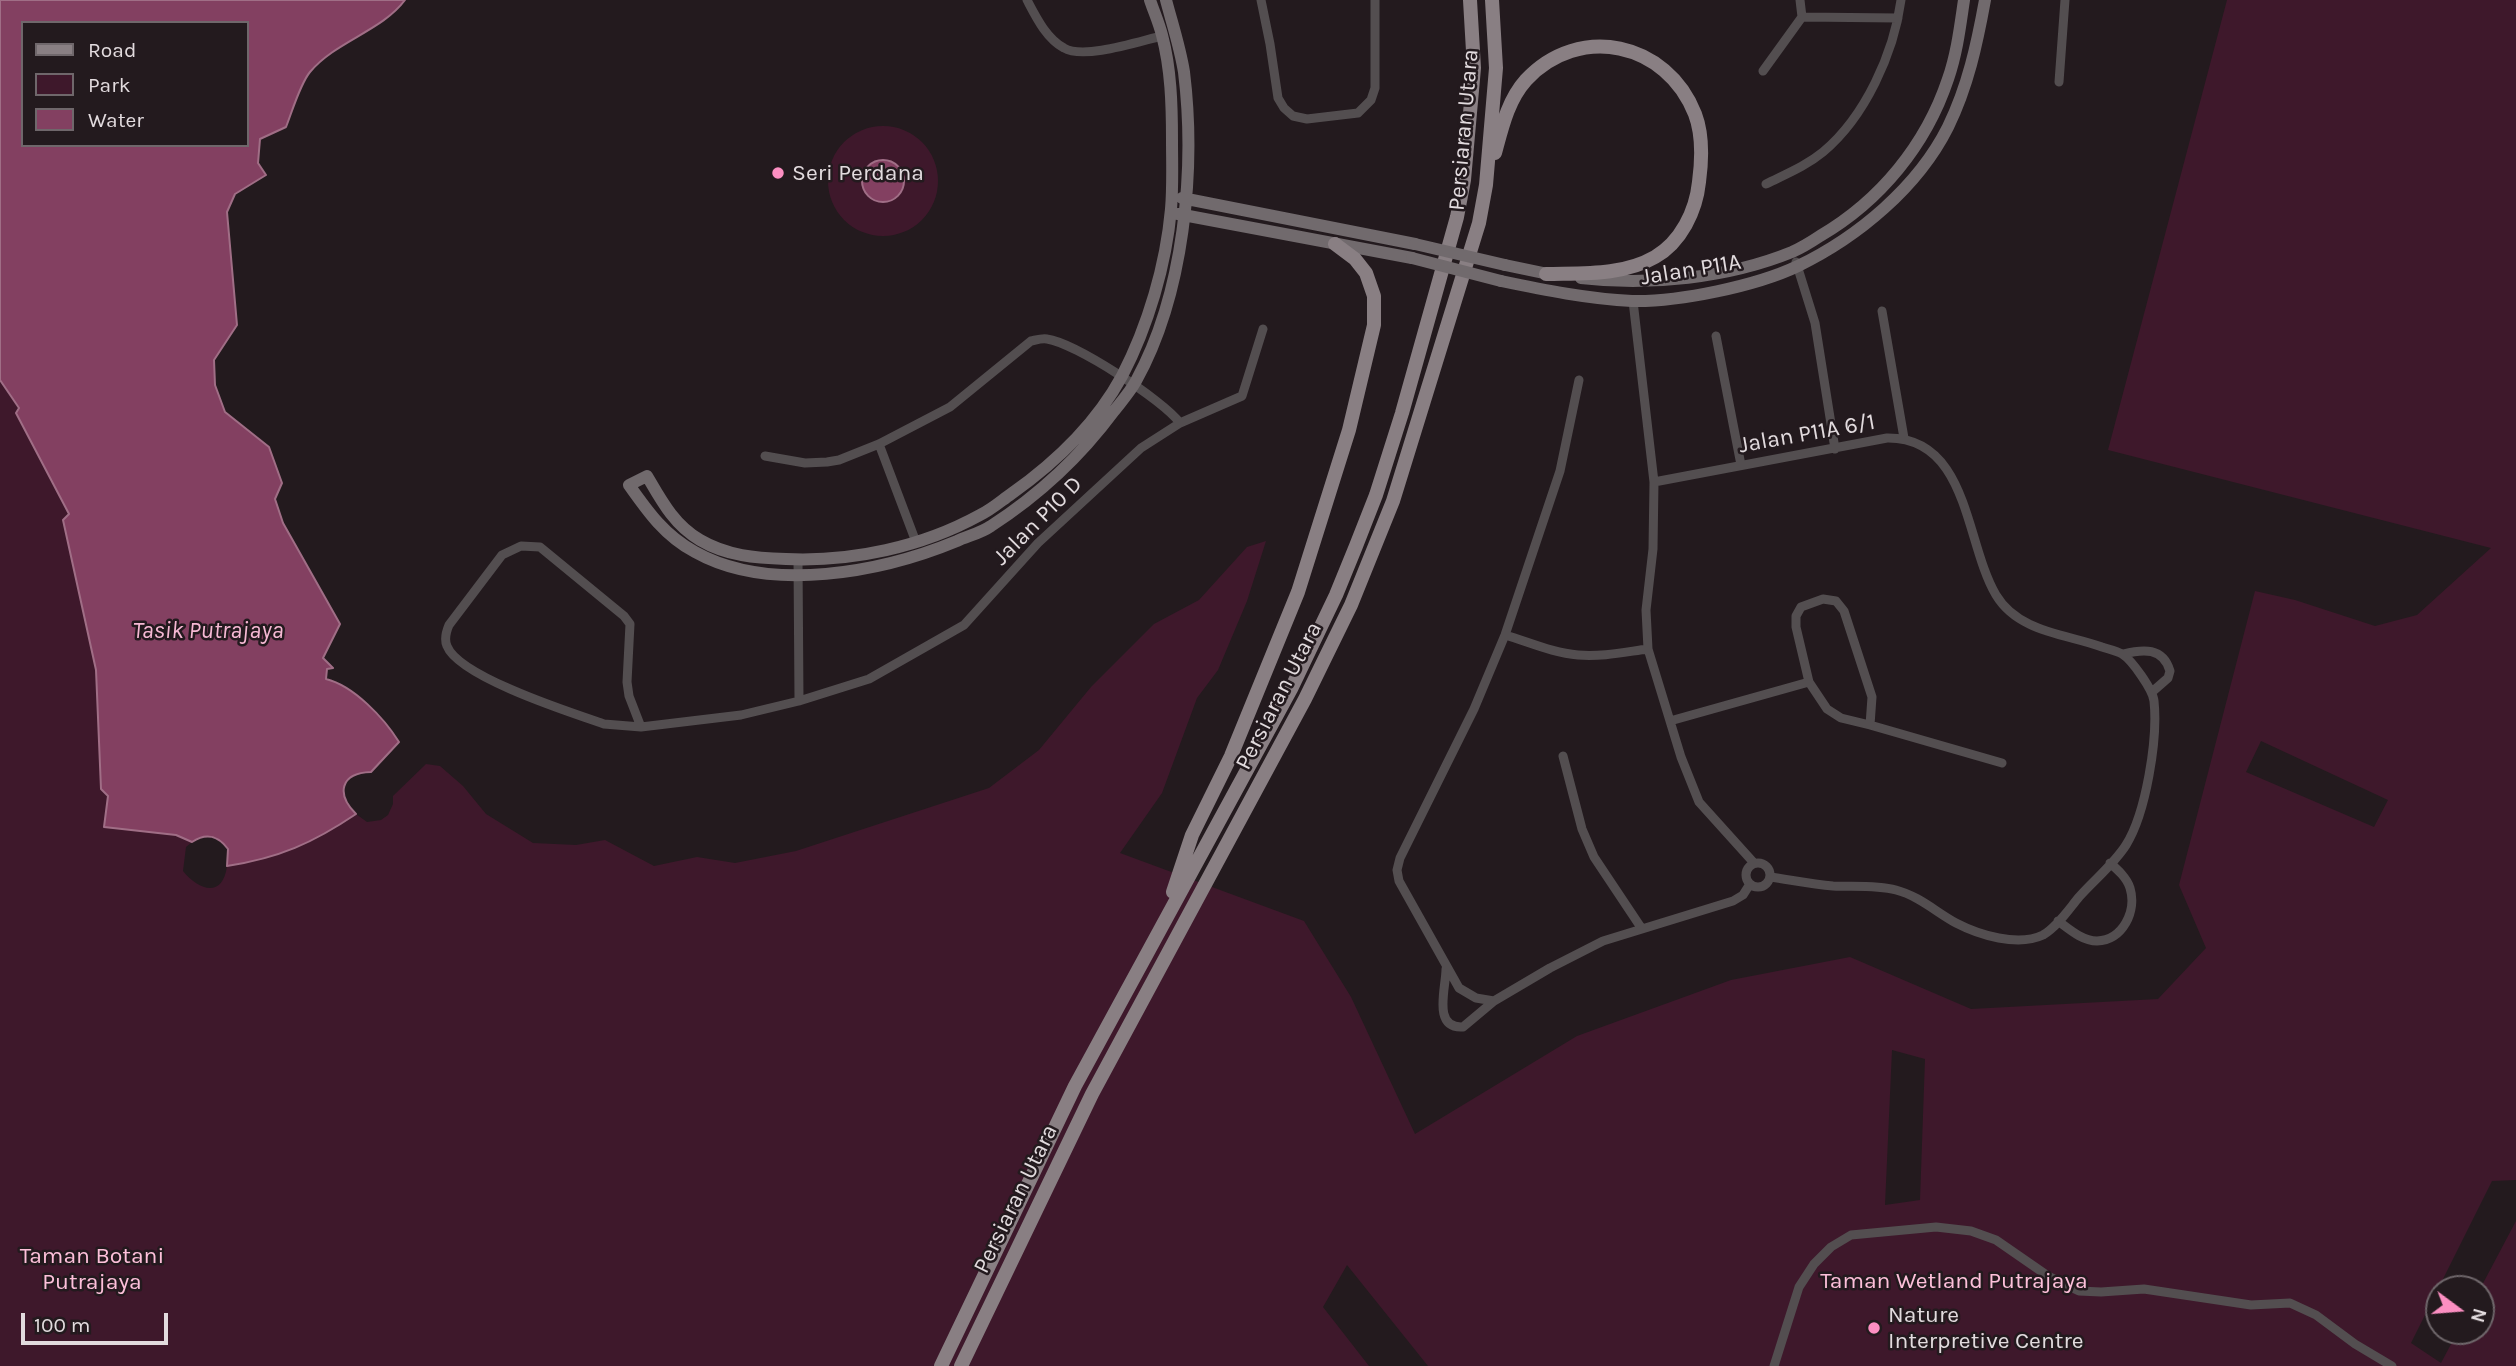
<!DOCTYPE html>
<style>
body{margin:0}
#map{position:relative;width:2516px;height:1366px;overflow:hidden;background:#231a1e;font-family:Karla,sans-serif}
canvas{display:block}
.legend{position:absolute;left:21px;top:21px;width:228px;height:126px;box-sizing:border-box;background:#231a1e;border:2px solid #6f676b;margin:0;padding:9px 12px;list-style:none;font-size:21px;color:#e2dbde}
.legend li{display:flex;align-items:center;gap:14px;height:35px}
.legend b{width:35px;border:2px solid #6f676b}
.north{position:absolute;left:2425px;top:1275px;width:70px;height:70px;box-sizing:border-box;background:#231a1e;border:2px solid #6f676b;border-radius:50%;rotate:106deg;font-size:19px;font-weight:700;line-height:28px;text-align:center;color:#e2dbde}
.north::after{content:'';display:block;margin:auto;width:24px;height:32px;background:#fc8fc2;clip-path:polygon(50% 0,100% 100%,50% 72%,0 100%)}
.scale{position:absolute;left:21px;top:1313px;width:147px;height:32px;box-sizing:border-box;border:4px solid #e2dbde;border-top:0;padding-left:9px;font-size:21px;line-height:24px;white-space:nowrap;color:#e2dbde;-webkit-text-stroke:5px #231a1e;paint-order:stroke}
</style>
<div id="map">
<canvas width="2516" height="1366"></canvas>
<ul class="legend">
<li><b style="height:9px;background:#897f83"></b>Road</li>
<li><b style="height:19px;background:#3e182b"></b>Park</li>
<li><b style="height:19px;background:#834061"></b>Water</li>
</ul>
<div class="north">N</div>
<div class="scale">100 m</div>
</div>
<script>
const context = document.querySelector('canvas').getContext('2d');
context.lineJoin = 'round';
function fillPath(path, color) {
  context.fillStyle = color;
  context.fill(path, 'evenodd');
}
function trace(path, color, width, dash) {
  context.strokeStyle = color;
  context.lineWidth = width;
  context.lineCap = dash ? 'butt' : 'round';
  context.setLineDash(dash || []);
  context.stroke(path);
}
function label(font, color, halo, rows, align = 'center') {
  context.font = font + ' Karla,sans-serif';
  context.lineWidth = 5;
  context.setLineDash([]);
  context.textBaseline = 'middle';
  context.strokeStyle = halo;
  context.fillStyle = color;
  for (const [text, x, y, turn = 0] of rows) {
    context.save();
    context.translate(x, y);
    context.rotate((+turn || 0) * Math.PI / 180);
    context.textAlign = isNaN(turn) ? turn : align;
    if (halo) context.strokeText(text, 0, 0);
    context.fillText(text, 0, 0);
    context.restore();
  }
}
const green = new Path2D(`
 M2227,0H2516V1180L2492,1181L2411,1343L2441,1363L2458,1331H2481L2480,1289L2516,1221V1366H1428L1347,1265L1323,1307L1369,1366H0V380L19,409L16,414L70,514L63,520L96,670L101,789L108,795L104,827L176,835L192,842L186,847L183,871C199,891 223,898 227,866C279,858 313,843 356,814L367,822L381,820L388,815L393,804V796L426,764L440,766L463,786L486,814L533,843L576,845L605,840L654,866L697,857L735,863L796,851L989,788L1039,750L1091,687L1154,624L1199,600L1247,547L1266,541L1247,601L1218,670L1197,698L1162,793L1120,853L1304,921L1351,997L1415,1134L1577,1036L1731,980L1850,957L1971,1009L2158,999L2206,948L2179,885L2255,591L2295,600L2375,626L2417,615L2491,548L2108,450ZM2261,741L2388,800L2374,827L2246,772ZM1892,1050L1925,1059L1920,1200L1885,1205Z
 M828 181a55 55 0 1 1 110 0a55 55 0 1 1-110 0Z`);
const water = new Path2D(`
 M0,0H405C382,31 336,41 310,72C300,84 292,112 286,127L260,139L258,163L266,175L235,194L227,212L237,325L214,360L215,385L225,412L269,447L282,483L275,499L283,523L340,624L323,658L333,668L327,669L326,679C354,686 384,718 399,742L371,772C340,773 336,794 356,814C313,843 279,858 227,866L228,849C218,836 207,832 192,842L176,835L104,827L108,796L101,789L96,670L63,520L69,514L16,413L19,408L0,380ZM23,23H247V145H23Z
 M862 181a21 21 0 1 1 42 0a21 21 0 1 1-42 0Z`);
const street = new Path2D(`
 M1027,0C1036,17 1046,38 1064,48C1084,60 1140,41 1162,36
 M1261,0L1270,44L1278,98L1284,108L1293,116L1307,119L1358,113L1371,100L1375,88V0
 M1802,17L1898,18
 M1763,71L1802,17L1800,0
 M2059,82L2065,0
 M1766,184C1786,174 1806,166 1823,152C1865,117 1894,53 1901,0
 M1796,262L1815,323L1835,449
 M1633,301L1654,482L1653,549L1646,610L1648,649L1681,757L1699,802L1754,863
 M1882,311L1904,438
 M1716,336L1741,465
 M1579,380L1560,471L1505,635L1474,709L1400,858L1397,870L1399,881L1459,988L1476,998L1494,1001L1550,968L1603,941L1733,901L1743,895L1750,884
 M879,444L916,542
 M765,456L805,463L827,462L839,460L879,444L950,407L1031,341C1036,340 1042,338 1047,339C1075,343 1163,400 1180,423
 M1654,482L1887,438C1969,437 1965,543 1996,595C2018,632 2066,634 2102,647C2108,649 2117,651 2122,654C2132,660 2153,690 2154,701C2158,739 2146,813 2126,845C2114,864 2094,880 2079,897C2069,909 2057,927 2043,935C2018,947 1979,935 1956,923C1936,912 1919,896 1896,890C1876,885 1853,887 1833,886C1812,884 1791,880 1770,877
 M798,560L799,701
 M1823,599L1836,601L1844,611L1872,697L1870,725L1841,718L1827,709L1809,682L1796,627V616L1801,607Z
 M1505,635C1529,642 1553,653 1578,655C1602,657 1625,652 1648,649
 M2123,654C2143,649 2163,647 2170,671L2168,678L2152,692
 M1670,721L1809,682
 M1870,725L2002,763
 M641,727L629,696L627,682L630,624L624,616L540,547L521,546L502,555L449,625C446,632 444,639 447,646C459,677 572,713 604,724L641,727L741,715L799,701L869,679L964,625L1038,543L1141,448L1180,423L1242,396L1263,329
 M1563,756L1582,829L1594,857L1642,929
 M1746 875a12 12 0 1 1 24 0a12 12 0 1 1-24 0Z
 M2058,921C2069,929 2082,941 2097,941C2123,940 2137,911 2130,888C2127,878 2118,870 2110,863
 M1446,969C1446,988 1432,1029 1463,1027L1494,1001
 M1774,1366L1799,1287L1814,1264L1831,1247L1851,1235L1936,1227L1971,1231L1996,1240L2048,1276L2079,1291L2101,1292L2144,1289L2251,1305L2290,1303L2316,1315L2355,1344L2392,1366`);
const secondary = new Path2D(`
 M1150,0C1154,12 1159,23 1162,35C1171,69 1172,105 1172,140C1172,163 1173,186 1171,209C1166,265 1148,326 1122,376C1096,424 1055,463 1011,494C1001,501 991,510 980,515C922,547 852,562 786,559C756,558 727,556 700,540C674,525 661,500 647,476L629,485C648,512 665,536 695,552C770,594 882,572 957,541C968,536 981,533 991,526C1039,495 1080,457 1114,411C1121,402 1130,392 1136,381C1184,294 1196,170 1184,72C1180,47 1172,23 1166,0
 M1182,198L1415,244
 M1178,214L1412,258
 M1505,265L1553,275
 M1581,278C1649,286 1728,278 1792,252C1801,248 1811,242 1820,236C1880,201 1926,145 1948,79C1957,53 1960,27 1964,0
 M1501,281C1544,290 1589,299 1632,301C1679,302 1756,286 1798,266C1858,237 1918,187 1948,127C1968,86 1977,44 1985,0`);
const primary = new Path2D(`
 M1495,153C1502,127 1508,100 1526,80C1579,23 1667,42 1695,114C1703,135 1702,160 1699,182C1696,211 1681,242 1655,257C1622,276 1582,273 1546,274
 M1173,892L1192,835L1231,756L1298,592L1349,430L1374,325V296L1366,273L1355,259L1335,244
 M941,1366L1075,1086L1291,689L1336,595L1356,546L1376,495L1402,413L1457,217L1464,180L1474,68L1470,0
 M961,1366L1092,1094L1305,699L1351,605L1393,501L1479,223L1486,185L1496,68L1492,0`);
const secondaryBridge = new Path2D(`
 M1415,244L1505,265
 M1412,258L1501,281`);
const markers = [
 [778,173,7,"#fc8fc2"],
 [1874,1328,7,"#fc8fc2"]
];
const streetNames = [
 ["Persiaran Utara",1464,130,-85],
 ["Jalan P11A",1691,270,-9],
 ["Jalan P11A 6/1",1807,434,-10],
 ["Jalan P10 D",1038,521,-45],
 ["Persiaran Utara",1279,696,-63],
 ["Persiaran Utara",1016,1199,-64]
];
const poiNames = [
 ["Seri Perdana",792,173],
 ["Nature",1888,1315],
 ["Interpretive Centre",1888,1341]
];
const parkNames = [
 ["Taman Botani",92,1256],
 ["Putrajaya",92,1282],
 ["Taman Wetland Putrajaya",1954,1281]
];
const waterNames = [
 ["Tasik Putrajaya",208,631]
];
fillPath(green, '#3e182b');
fillPath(water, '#834061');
trace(water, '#a06e86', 2);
trace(street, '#534e50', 9);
trace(secondary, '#716a6d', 12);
trace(primary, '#897f83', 14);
trace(secondaryBridge, '#716a6d', 12);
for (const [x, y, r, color] of markers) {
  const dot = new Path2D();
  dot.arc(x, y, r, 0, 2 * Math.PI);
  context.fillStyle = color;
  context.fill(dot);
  trace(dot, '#231a1e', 2.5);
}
label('23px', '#e2dbde', '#231a1e', streetNames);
label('23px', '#e2dbde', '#231a1e', poiNames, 'left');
label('23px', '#fdc0da', '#231a1e', parkNames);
label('italic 24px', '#f6b9d4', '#231a1e', waterNames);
</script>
